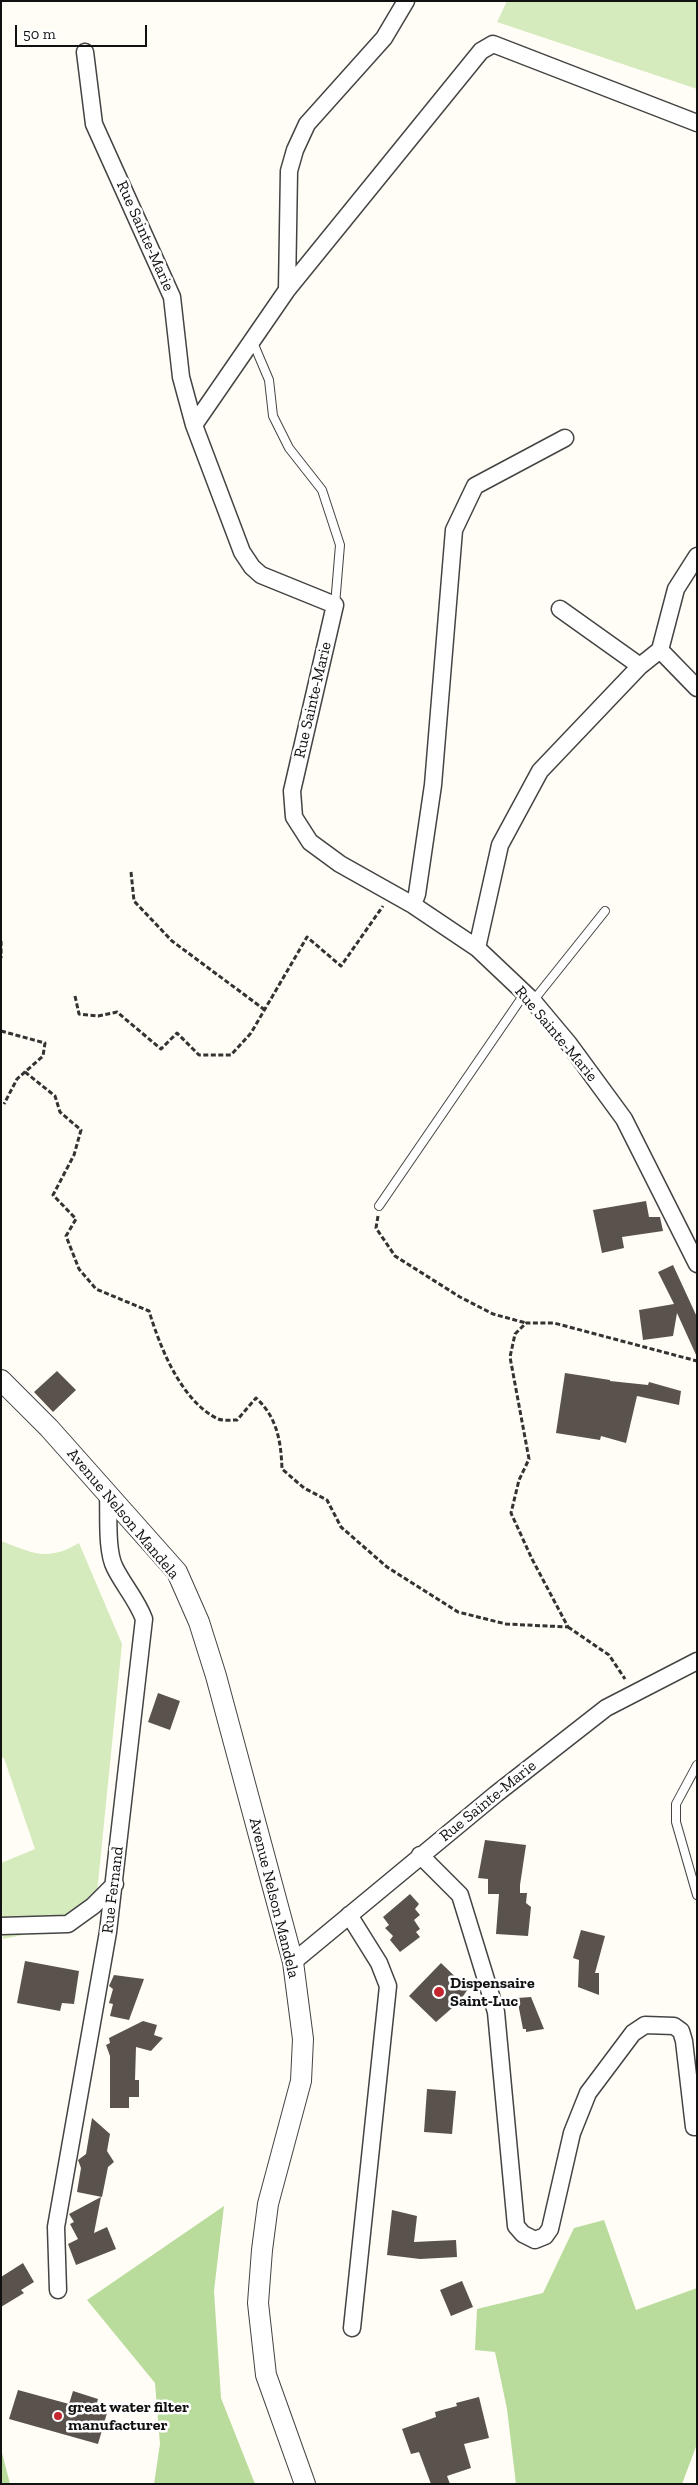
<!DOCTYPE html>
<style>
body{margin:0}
#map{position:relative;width:698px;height:2485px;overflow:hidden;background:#fffdf5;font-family:"Zilla Slab",serif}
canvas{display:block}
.frame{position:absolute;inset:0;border:2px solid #111;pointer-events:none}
.scale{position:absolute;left:15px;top:25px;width:132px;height:22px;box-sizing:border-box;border:2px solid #111;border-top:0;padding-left:6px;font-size:15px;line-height:18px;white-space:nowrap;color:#111;-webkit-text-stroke:4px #fff;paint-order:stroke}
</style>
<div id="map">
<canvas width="698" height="2485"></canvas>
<div class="frame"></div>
<div class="scale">50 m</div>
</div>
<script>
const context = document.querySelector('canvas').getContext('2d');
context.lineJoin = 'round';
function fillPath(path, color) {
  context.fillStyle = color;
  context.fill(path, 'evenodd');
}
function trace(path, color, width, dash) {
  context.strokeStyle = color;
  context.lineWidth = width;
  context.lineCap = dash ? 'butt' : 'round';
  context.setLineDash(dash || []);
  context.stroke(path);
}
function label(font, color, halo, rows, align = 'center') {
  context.font = font + ' "Zilla Slab",serif';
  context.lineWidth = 5;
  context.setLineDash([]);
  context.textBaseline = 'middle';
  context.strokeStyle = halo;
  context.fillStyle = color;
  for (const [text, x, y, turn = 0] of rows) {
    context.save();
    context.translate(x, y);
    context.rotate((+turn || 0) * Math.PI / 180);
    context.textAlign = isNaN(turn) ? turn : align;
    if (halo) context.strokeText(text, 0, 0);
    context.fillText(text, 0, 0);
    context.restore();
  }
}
const green = new Path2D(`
 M507,1H697V89L497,22Z
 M1,1541C33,1553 47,1562 79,1543L122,1644L97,1893L63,1927L3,1939L1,1863L35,1849L4,1758H1Z`);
const forest = new Path2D(`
 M224,2206L214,2291L221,2398L255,2484H154L160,2444L155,2383L87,2300Z
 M604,2220L636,2310L697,2288V2444L682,2484H516L507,2409L495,2352L475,2350L477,2309L543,2293L574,2228Z
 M1,2449L10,2484H1Z`);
const building = new Path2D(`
 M646,1201L649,1217H660L663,1231L622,1237L624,1248L602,1253L593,1210Z
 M673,1265L697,1317V1357L677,1313L673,1336L643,1340L639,1310L674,1304L658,1272Z
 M57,1371L76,1390L53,1412L34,1392Z
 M565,1373L610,1380V1381L648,1385L649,1382L681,1391L679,1405L637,1396L626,1443L601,1436L600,1440L556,1433Z
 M158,1693L180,1701L170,1730L148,1722Z
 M485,1840L526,1845L520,1885V1893H527L526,1903L531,1907L528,1936L496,1934L499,1894H488V1879L478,1878Z
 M410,1894L419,1904L415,1909L420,1915L414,1920L420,1929L416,1932L420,1937L400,1952L390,1940L393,1936L385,1928L389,1925L383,1917Z
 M581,1930L605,1936L595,1973H599V1995L578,1987L579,1960L573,1958Z
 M25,1961L79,1971L74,2004L62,2003L60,2011L17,2003Z
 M441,1963L468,1989L459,2002L436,2022L409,1996Z
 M114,1975L144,1979L129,2020L110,2016L113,2004L109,2003L113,1989L109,1986Z
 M531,1997L544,2029L526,2032V2029H523L517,1998Z
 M143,2021L157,2025L154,2035L163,2038L151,2051L136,2047L135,2080H139V2097H129V2108H110V2056L106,2045L110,2043L109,2038Z
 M427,2089L456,2091L452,2134L424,2132Z
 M92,2118L110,2134L107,2151L114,2162L108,2167L102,2197L77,2192L81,2168L78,2160L86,2154Z
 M101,2197L94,2233L107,2227L116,2249L76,2265L68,2244L78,2239L70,2224L74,2222L69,2214Z
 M392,2210L417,2216L414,2242L456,2240L457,2257L420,2259L387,2255Z
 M23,2263L34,2282L21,2290L24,2293L1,2307V2277Z
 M462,2281L473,2307L451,2316L440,2290Z
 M18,2390L69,2404L73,2391L98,2399L95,2410L107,2413L98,2444L9,2419Z
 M479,2397L489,2438L464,2444L471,2468L447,2476L450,2484H431L419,2452L411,2454L402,2429L436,2417L435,2412L457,2406L456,2403Z`);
const path = new Path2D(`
 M131,872L134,901L172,941L265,1010
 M1,941V958
 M75,996L79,1014L98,1016L117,1012L161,1049L177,1033L199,1055H231L251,1033L307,937L341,966L383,906
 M1,1031L45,1043L43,1056L17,1079L4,1104
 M25,1072L55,1096L60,1112L81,1130L74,1155L53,1195L76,1219L66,1236L79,1269L96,1289L149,1311C160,1347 181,1401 218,1419C223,1421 232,1420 237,1420L256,1398C277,1417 281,1441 282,1469L304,1488L327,1500L341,1527L387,1567L458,1612L506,1624L568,1627L532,1559L511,1513L519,1480L529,1459L510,1357L515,1334L526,1323H554L697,1361
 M378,1216L376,1228L395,1256L460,1297L493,1314L526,1323
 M568,1627L609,1655L625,1679`);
const service = new Path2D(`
 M252,340L269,380L273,416L289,448L322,490L340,545L335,605
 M533,1001L605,911
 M379,1206L525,993
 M697,1765L676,1804V1822L697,1895`);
const minor = new Path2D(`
 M85,52L94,124L172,297L181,377L194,425L242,552L252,567L261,575L335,605L292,791L294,817L310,842L340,864L413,905L477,948L533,1001L569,1044L624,1119L697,1264
 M287,290L481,51L493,44L697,123
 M194,425L287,290L289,171L295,150L307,124L384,38L406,1
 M660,650L676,589L697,556
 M640,666L660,650L697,688
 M413,905L417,894L433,785L454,530L475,486L565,438
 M477,948L500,845L540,771L640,666L560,609
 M420,1855L460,1895L496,2012L516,2226L523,2234L535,2240L545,2236L550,2229L572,2133L588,2093L633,2033L645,2025L674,2026L681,2031L684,2041L694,2127
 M349,1915L379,1963L388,1986L352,2328
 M1,1926L68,1924L93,1906L115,1884
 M293,1962L496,1794L606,1708L697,1661
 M58,2290L56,2227L108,1932L144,1619C137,1600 124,1586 115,1568C106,1551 109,1515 108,1495`);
const tertiary = new Path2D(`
 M1,1380L49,1428L177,1572L199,1622L216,1676L293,1962L303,2039L301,2081L268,2204L262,2250L258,2303L266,2375L305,2484`);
const markers = [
 [439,1992,6,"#c4262e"],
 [58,2416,5,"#c4262e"]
];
const streetNames = [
 ["Rue Sainte-Marie",145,236,66],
 ["Rue Sainte-Marie",313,700,-77],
 ["Rue Sainte-Marie",556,1034,50],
 ["Avenue Nelson Mandela",123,1514,50],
 ["Rue Sainte-Marie",488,1801,-39],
 ["Rue Fernand",113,1890,-83],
 ["Avenue Nelson Mandela",274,1898,76]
];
const poiNames = [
 ["Dispensaire",450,1983],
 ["Saint-Luc",450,2001],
 ["great water filter",68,2407],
 ["manufacturer",68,2425]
];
fillPath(green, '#d5ebbd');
fillPath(forest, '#b9dc9c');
fillPath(building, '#5a524d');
trace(service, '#444', 10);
trace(minor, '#444', 19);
trace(tertiary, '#444', 22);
trace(path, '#333', 3, [5, 2.5]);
trace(service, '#fff', 8);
trace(minor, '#fff', 16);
trace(tertiary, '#fff', 20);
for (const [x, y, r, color] of markers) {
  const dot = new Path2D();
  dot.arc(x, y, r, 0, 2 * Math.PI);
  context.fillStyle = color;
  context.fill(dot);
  trace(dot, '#fff', 2);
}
label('16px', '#111', '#fff', streetNames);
label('bold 16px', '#111', '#fff', poiNames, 'left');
</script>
